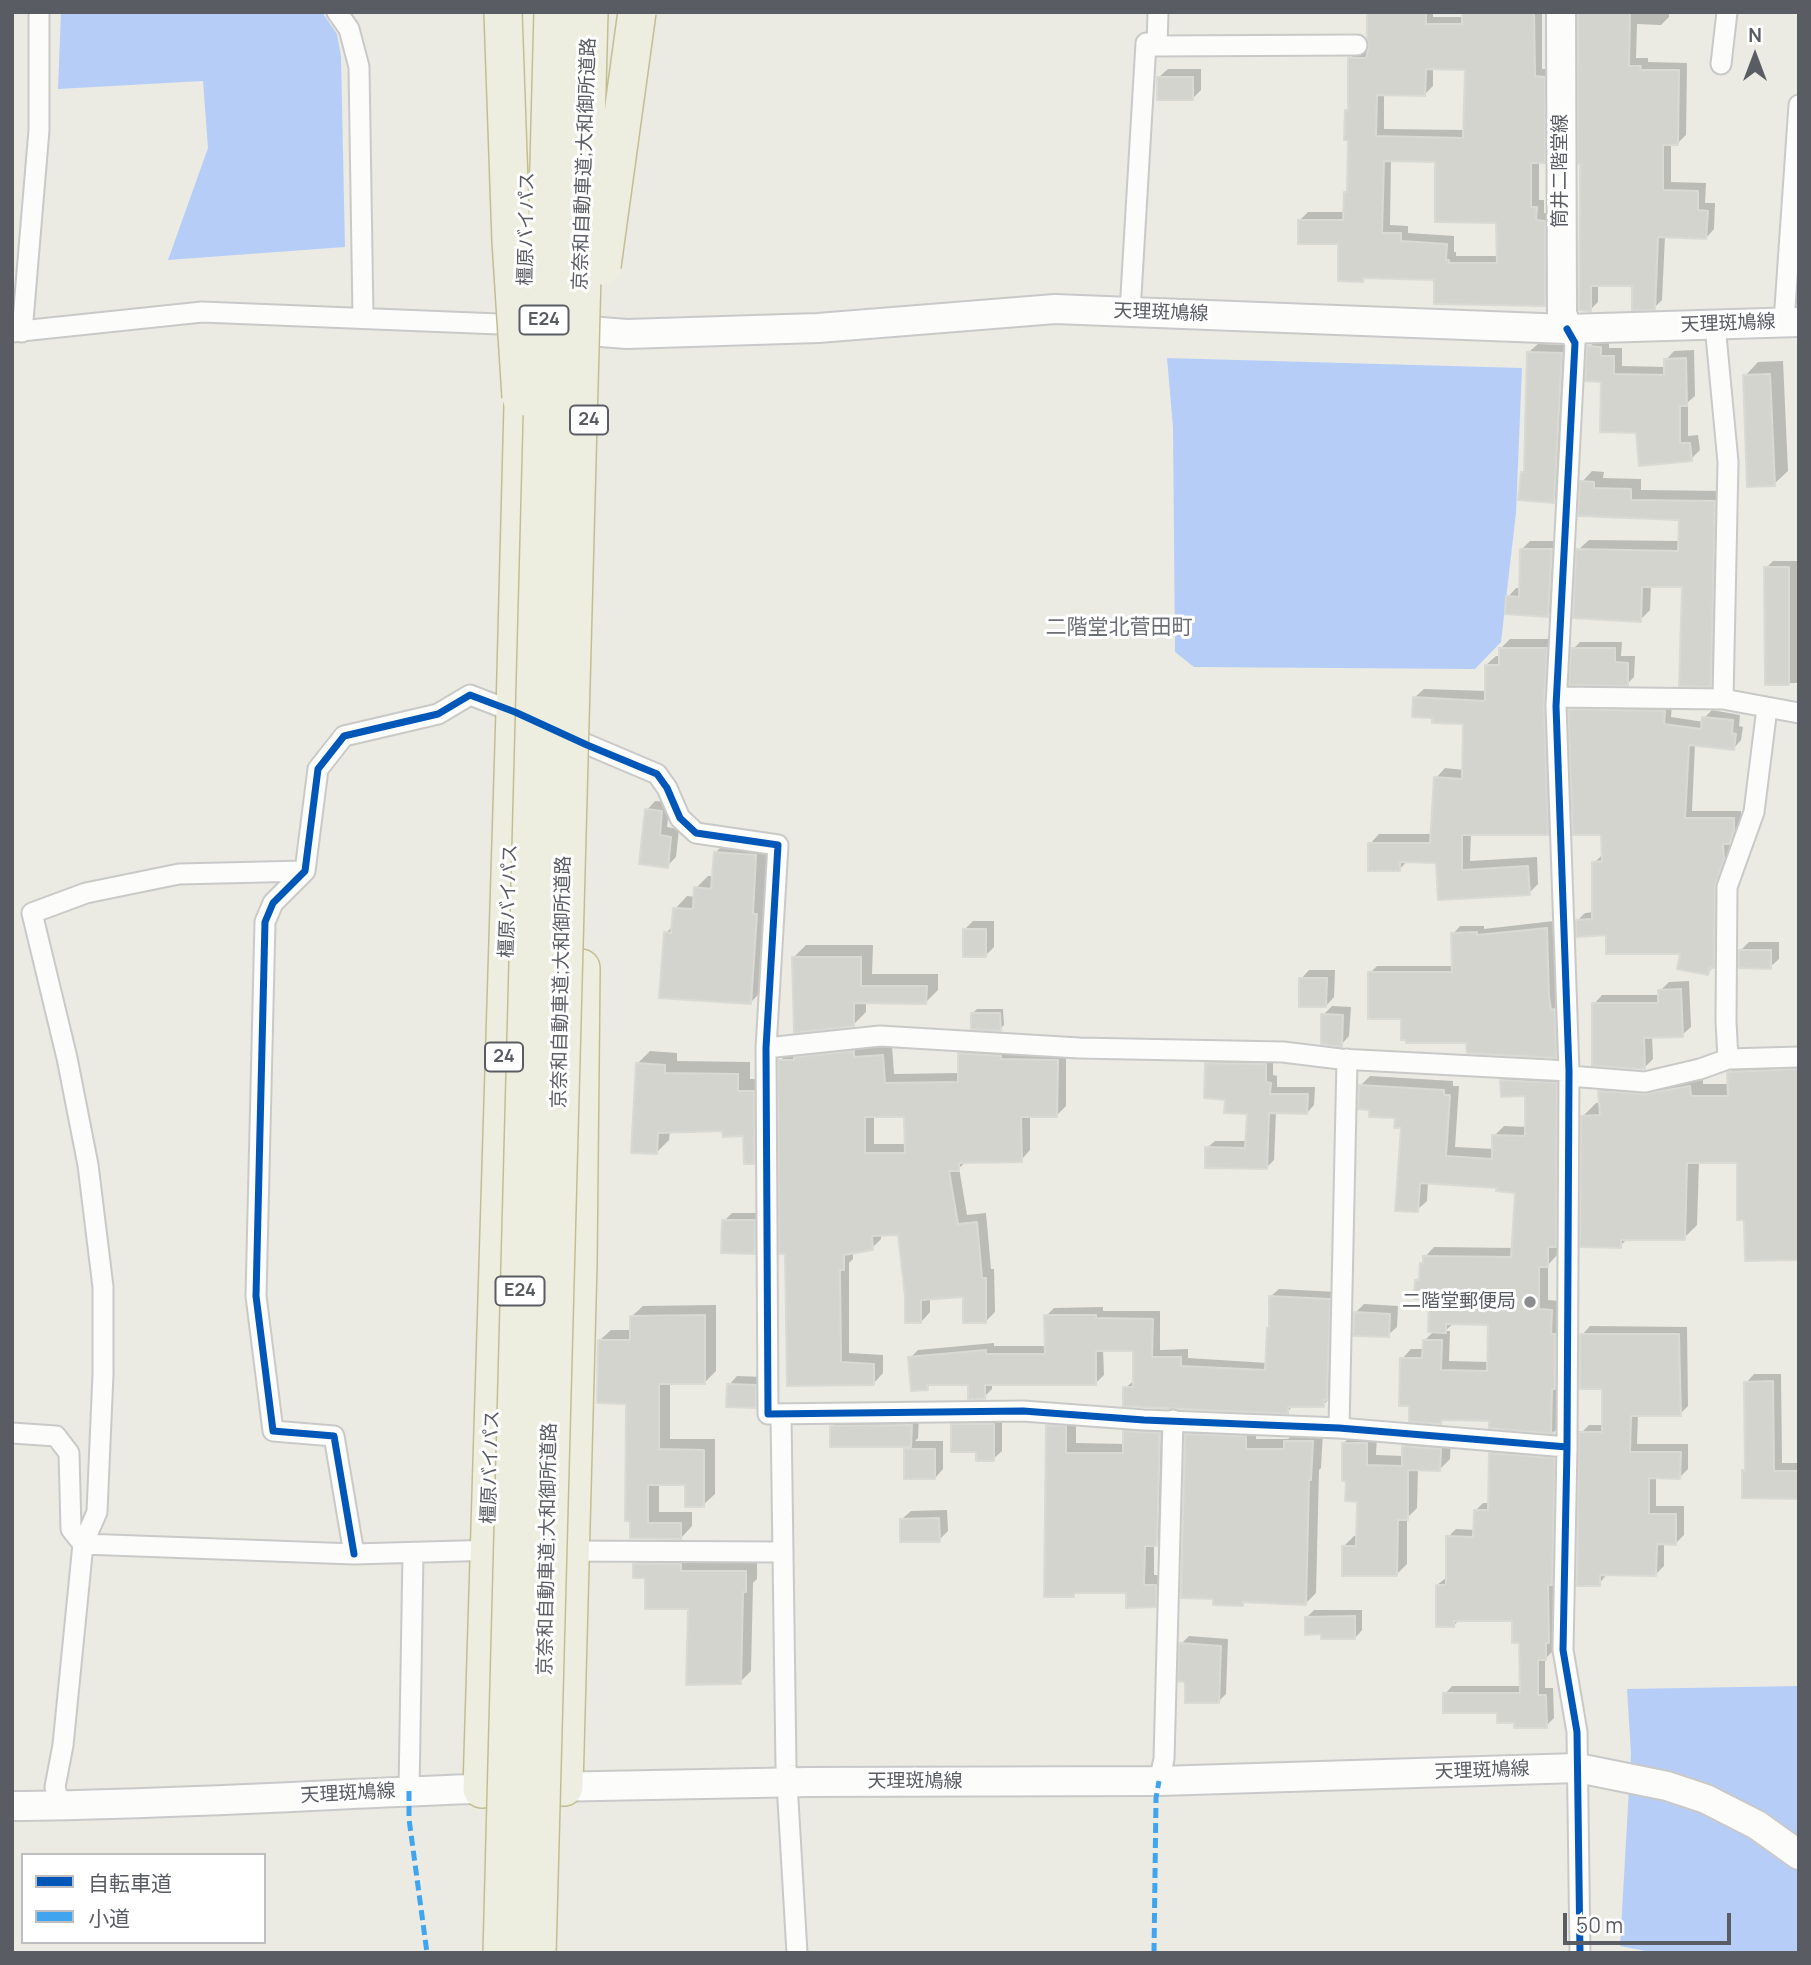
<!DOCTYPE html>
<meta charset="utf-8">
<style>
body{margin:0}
#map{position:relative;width:1811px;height:1965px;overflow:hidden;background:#ebebe4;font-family:Manrope,"Noto Sans JP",sans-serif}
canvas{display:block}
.frame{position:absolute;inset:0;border:14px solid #5a5c63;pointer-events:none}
.legend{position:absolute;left:21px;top:1853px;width:245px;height:91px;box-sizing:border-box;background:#fff;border:2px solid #bdbec1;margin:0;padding:9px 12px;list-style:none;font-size:21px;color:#5a5c63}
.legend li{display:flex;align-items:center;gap:14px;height:35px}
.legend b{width:35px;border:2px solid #bdbec1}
.north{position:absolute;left:1720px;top:21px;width:70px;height:70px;-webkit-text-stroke:5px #fff;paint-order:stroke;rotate:0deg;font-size:19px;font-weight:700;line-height:28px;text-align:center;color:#5a5c63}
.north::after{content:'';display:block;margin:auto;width:24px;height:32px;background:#5a5c63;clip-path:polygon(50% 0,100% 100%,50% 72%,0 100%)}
.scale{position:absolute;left:1563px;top:1913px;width:168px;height:32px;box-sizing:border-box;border:4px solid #5a5c63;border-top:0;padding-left:9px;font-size:21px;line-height:24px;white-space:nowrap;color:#5a5c63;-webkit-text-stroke:5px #fff;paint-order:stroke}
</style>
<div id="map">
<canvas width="1811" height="1965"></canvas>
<div class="frame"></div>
<ul class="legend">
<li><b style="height:9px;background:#0057b8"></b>自転車道</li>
<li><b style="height:9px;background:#40a5ee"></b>小道</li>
</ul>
<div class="north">N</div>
<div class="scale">50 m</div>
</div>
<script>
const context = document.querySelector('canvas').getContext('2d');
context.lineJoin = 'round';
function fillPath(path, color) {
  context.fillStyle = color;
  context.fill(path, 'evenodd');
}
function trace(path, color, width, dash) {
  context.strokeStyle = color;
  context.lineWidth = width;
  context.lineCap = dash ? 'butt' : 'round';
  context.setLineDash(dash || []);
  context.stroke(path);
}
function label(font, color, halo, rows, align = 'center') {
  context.font = font + ' Manrope,"Noto Sans JP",sans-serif';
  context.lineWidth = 6;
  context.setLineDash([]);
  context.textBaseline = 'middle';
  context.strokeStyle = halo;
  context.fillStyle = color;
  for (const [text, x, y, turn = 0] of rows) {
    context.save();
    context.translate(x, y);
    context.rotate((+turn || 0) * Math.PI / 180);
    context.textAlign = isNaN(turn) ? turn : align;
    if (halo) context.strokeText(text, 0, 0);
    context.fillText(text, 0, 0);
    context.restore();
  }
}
const water = new Path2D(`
 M61,12H322L337,34L341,56L345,247L168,260L208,148L203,81L58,89Z
 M1167,358L1522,368L1516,513L1501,642L1475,669L1194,667L1175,652L1173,427Z
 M1799,1686V1953H1656L1620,1946L1631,1754L1627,1689Z`);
const shadow = new Path2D(`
 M1369,12H1433V17H1464V12H1542V69H1552V153L1544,162H1539V200H1544V213H1553V297L1545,305L1436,278L1365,277L1362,280L1340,243L1300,220L1308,212H1345V193L1349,190V139L1347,111L1349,108L1350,59L1358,51H1370ZM1433,67L1467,68L1465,130L1384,129V93L1425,94L1433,86ZM1391,159L1437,161L1497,222L1498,256H1456V252H1454V236L1408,233V226L1390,225Z
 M1579,12H1669V17L1661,25L1637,24L1636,58H1648V62L1687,63L1686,135L1678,143H1671V182L1706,183L1705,203H1715L1714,229L1706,238L1665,236L1662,300L1654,308L1634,285L1598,284V302L1590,310L1582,162Z
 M1168,69H1201V90L1192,99L1159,77Z
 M1598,339H1609V348H1622V366L1666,367V360L1674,351L1694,350L1695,396L1688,402V436L1698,435L1700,450L1691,459L1638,431L1603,380L1589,347Z
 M1538,344L1570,345L1562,492L1554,501L1523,473L1526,470L1529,352Z
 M1783,361L1788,471L1774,484L1745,376L1758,362Z
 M1592,471L1604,472L1603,478L1641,479V490L1725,491L1721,674L1710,685L1683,586L1651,585L1650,610L1640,620L1578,550L1589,540L1680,541V519L1580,515L1582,482Z
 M1530,541H1560L1556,606L1548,615L1508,597L1516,588H1521L1522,549Z
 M1773,561H1799V683H1766V568Z
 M1510,639H1555L1557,824L1548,833H1471L1470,861L1537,857L1538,884L1529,893L1439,899L1437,861L1408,860L1399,870L1370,844L1379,834H1432L1436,778L1445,768L1464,770V722L1434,717L1414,698L1424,689L1486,691V665L1496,656H1500V649Z
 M1580,642H1622L1621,656H1635L1634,677L1627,684L1573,649Z
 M1578,703L1672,704L1671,717L1704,722V718L1712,710L1740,715L1739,726L1743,727L1741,740L1734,748L1695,744L1692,811H1741V822L1736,835L1730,841L1721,959L1708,973L1682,953L1608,933L1578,920L1585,913L1594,912V863L1602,855V833L1570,710Z
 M655,801L670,802L667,827L679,829L676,857L667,866L647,810Z
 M728,840L768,843L764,902H768L763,990L750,1003L666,933L673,926L675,909L687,896L695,897L696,888L708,876H714L715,853Z
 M973,921H994V947L985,956L964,930Z
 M1554,921L1563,1049L1556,1056L1468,1041L1402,1017L1370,973L1377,966H1453V934L1460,926H1484V929Z
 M1749,942H1779V959L1770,967L1741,950Z
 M806,945H873L872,974H938V990L926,1002H866V1012L853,1025L794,957Z
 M1309,970H1335L1334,997L1326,1006L1301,979Z
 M1689,981L1691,1027L1682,1035L1652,1036L1653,1059L1644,1068L1594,1004L1602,995H1660V991L1669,982Z
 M1332,1006L1351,1007L1349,1036L1341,1045L1323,1015Z
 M977,1009H1003L1004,1025L1000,1029L973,1013Z
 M863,1042V1048L892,1046L894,1074L960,1073V1054L969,1044L1066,1051V1106L1056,1116L1030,1115V1150L1021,1160L967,1161L959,1168L967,1215L986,1213L991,1269H994L995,1312L985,1322L965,1295L930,1298V1312L921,1322L906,1296L899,1233L881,1234V1239L872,1248L853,1252V1259L849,1263V1353L883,1355V1373L874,1383L788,1384L787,1252L780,1061L790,1051ZM874,1116H906V1144H874Z
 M650,1051L677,1053V1061L750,1062V1079H766V1149L754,1162L745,1134L724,1129L670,1131L669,1140L657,1152L637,1064Z
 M1215,1056L1273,1057V1075L1277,1076V1087H1315L1314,1105L1307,1113L1276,1112L1274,1160L1266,1168L1207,1148L1215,1141H1247L1249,1112L1227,1098L1207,1063Z
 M1799,1057V1258L1739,1161H1699L1697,1225L1684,1238H1628L1620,1246L1583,1116L1596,1103H1601L1600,1091L1613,1078L1703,1074V1084H1729V1073L1742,1060Z
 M1511,1071L1565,1074V1236L1557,1243V1255L1548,1265V1300L1560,1301L1562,1424L1554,1432L1490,1427V1419L1445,1418L1441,1422L1411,1405L1402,1359L1411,1349H1424L1425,1340L1434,1331L1431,1297L1416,1280L1421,1276L1422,1264L1425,1257L1434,1247L1514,1248L1517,1191L1498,1186L1428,1182L1427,1201L1417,1210L1403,1126L1396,1116L1371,1108L1360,1086L1370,1076L1453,1081V1086H1459L1455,1147L1494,1149V1136L1504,1126L1527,1127V1094L1502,1080ZM1454,1323L1490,1324L1489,1362L1449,1361L1450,1331H1445Z
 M732,1213H763V1243L754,1252L724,1221Z
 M1279,1289L1337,1292L1331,1397L1323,1405H1294L1287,1412L1125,1388L1135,1380V1349H1103L1104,1375L1096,1383H992V1389L984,1397L969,1383H932L927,1388L910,1358L918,1350L994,1343V1346H1046V1316L1054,1308L1103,1307V1311H1160V1350L1188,1349V1358L1267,1363L1271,1326L1270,1297Z
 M1364,1304L1398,1306L1397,1327L1388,1335L1355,1313Z
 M716,1305V1371L705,1382H670V1439H715V1494L703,1505L687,1483H659V1512H692V1526L681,1538L632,1537L628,1402L599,1341L611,1330H632L631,1317L643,1306Z
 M1590,1326L1687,1327L1688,1406L1680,1414H1638L1637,1444H1688V1469L1680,1477H1656V1506H1684V1535L1676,1543H1664V1566L1656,1574H1607L1599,1584L1581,1433L1589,1425H1604V1388L1582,1335Z
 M1754,1374H1781L1782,1463H1799V1497L1744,1471L1747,1468L1746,1383Z
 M737,1376L764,1377V1397L755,1406L729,1385Z
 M1058,1415L1076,1417V1443L1125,1444L1124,1431L1135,1421L1170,1423L1167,1534L1154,1544V1575H1166L1165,1595L1155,1606L1127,1591H1076L1073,1595L1048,1426Z
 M961,1416H1002V1451L993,1459L952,1425Z
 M919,1418L918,1438L915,1441H943V1469L935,1478L905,1450L910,1446L832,1426L839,1419Z
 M1197,1424L1256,1427V1439H1288L1297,1431H1323L1321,1468L1319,1470L1316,1593L1306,1603L1246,1600L1242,1604L1187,1435Z
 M1354,1433H1377L1376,1455L1404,1456V1446L1415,1436L1451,1439L1450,1459L1440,1469L1418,1468L1417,1508L1407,1518V1564L1396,1575L1343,1547L1354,1536H1358L1359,1500L1347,1479L1343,1444Z
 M1498,1446L1562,1451L1556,1633L1553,1636V1651L1545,1659V1688H1553L1554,1718L1546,1726L1516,1721L1499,1711L1445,1694L1452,1686H1522L1521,1641L1513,1620H1459L1453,1626L1437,1585L1447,1577L1448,1537L1456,1529L1475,1530V1511L1483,1503H1490V1453Z
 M947,1510L948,1531L939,1540L902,1519L911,1511Z
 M646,1553L757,1560V1579L753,1583L751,1671L740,1682L690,1607L647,1576L635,1564Z
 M1314,1610H1362V1630L1355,1638L1306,1618Z
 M1189,1636L1228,1639L1226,1694L1218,1702L1186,1680L1181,1644Z`);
const building = new Path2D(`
 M1367,12H1426V24H1462V12H1534L1535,76L1545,77V163H1531V207H1537L1536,220L1545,221V306L1434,304V280L1363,278V282L1338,281V244H1298V220H1343L1344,192H1347L1348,140H1344L1345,110H1348V58H1366L1369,46L1367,38ZM1426,69L1465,70L1463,138L1376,136L1377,95L1425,96ZM1384,161L1435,162V222L1496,223L1497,263H1449V260H1446L1447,244L1401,241V233H1382Z
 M1578,12H1630L1629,66H1641L1640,70H1679L1678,145H1663V190L1698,191V210L1708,211L1706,239L1658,237L1655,310H1632V286H1591V312L1579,310L1580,164H1578Z
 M1157,77H1193V100H1157Z
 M1587,346L1601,347V356H1614V374L1664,375V359L1686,358L1687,406H1680V443H1690L1692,461L1639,466L1636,433L1600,432L1601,382L1585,381Z
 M1527,352L1562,353L1554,503L1518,500L1521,472H1524Z
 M1770,374L1775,486L1747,487L1743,375Z
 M1580,481L1594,482V488L1631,489V500L1715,501L1711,687L1679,686L1682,587H1642L1641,622L1573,618L1576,549L1678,551L1679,520L1578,516Z
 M1520,549H1552L1548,617L1505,614L1506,596L1519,597Z
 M1764,567H1789V685H1765Z
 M1499,648H1547L1544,706L1548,835H1462V870L1528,866L1530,895L1438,900L1436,863L1400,862V871H1368V843H1430L1434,777L1462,779L1463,724L1432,723V718L1412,717L1413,697L1485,701V665H1499Z
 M1571,648H1615V662L1628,663V686L1569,685Z
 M1568,709L1665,711L1664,724L1701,729L1702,717L1733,720L1732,733L1736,734L1734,750L1689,745L1685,818H1734V831L1729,844H1723L1724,860L1715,886L1714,968H1710L1708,975L1677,969L1680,954H1606V935L1576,937V920L1592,919V862L1602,861L1601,835H1573Z
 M645,809L662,811L660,835L671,837L668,868L639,864Z
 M714,852L756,855L753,914H757L751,1004L659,998L664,932L671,933L673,908L693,909L694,887L711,889Z
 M1547,928L1549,997L1551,1010L1555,1009L1556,1058L1467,1053L1466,1043H1406V1040H1401V1019H1368V972H1452L1451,933L1477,932V935Z
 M963,929H986V957H963Z
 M1739,950H1771V969L1739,968Z
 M792,957H861V986H927L926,1004L854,1003V1026L794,1033Z
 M1299,978H1327L1326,1007H1299Z
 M1681,989L1683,1037L1644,1038L1645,1069L1592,1066V1003H1658V990Z
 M971,1013H1000L1001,1031L971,1029Z
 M1321,1014L1343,1015L1342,1047L1321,1044Z
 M854,1051V1057L883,1055L885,1083L958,1082V1053L1001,1056V1059L1058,1060L1057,1117H1021L1022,1162L959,1163V1171H949L958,1224L977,1222L982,1278H986V1323H963V1297L921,1300V1323H905V1296L898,1235L872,1236L873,1250L844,1255V1270H840L841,1362L874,1364V1385L787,1386L785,1254H779L778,1060H794V1057ZM865,1117H904L905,1153H865Z
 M636,1063L665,1065V1073L738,1074V1091H754V1164H744L743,1136L723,1137L722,1131L658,1133L657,1154L631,1153Z
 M1205,1063L1266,1064V1082L1271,1083L1270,1094H1308L1307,1114L1269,1113L1267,1169L1205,1168V1147L1245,1148L1247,1114L1224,1113L1225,1100L1204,1098Z
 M1799,1069V1260L1745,1261L1744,1220H1737V1163H1687L1685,1240H1621V1248L1580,1247L1581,1116L1600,1115L1598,1091L1644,1094L1690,1086L1691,1096H1728L1727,1072Z
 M1500,1080L1557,1083L1556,1247H1548V1267H1539V1309L1552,1310L1551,1334H1555V1389H1552L1551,1432L1555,1434L1489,1428V1421L1442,1420L1441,1424L1409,1422V1406H1399L1400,1358H1422L1423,1340H1442L1441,1370L1487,1371L1488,1325L1446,1324V1333L1428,1332L1429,1299H1414L1415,1280H1419L1420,1263H1423V1256L1511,1257L1515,1193L1496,1191L1497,1188L1420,1183L1418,1212L1395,1211L1401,1128H1394L1395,1118L1369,1117V1110L1358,1109L1359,1085L1444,1090V1095H1450L1446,1156L1492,1159V1135L1525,1136V1096L1501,1097Z
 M722,1220H755V1254L721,1253Z
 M1269,1296L1330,1299L1327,1400H1324V1407H1288V1414L1123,1406V1387H1133V1351H1096V1385H985V1399H968V1385H927L928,1390L911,1391L908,1357L986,1350V1354H1045L1044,1315H1096V1318L1153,1319L1152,1357H1181V1366L1265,1370L1267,1328H1269Z
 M1354,1312L1390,1314L1389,1337L1353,1336Z
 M705,1315V1384H659V1449L704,1450V1507H685V1485H648V1523H681V1539L630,1538V1521H625L626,1404L597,1403L598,1340H630V1316Z
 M1580,1334H1679L1681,1416H1631L1630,1452H1681L1680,1479L1649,1478V1514H1676V1545L1657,1544L1656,1576L1600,1575V1586H1577L1579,1432H1602V1389H1580Z
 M1773,1381L1774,1471H1799V1499L1742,1498V1470L1745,1471L1744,1382Z
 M727,1384L756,1385V1408L726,1407Z
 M951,1424H994V1461H976V1452H951Z
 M912,1425L911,1447H830V1426Z
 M1046,1425L1066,1426V1453H1123V1431L1160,1433L1157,1546H1145L1144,1585H1156V1607L1126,1608V1593H1074V1597H1044Z
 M1185,1434L1246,1436V1449H1284V1441H1313L1311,1480H1309L1306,1605L1243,1602V1606L1213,1605V1599L1181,1598Z
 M1342,1443H1367V1465L1402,1466V1446L1441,1449L1440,1471L1408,1470V1520H1398L1397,1576H1342V1546H1356L1357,1502L1345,1501L1346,1481H1342Z
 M904,1449H935V1479H904Z
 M1489,1453L1555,1458L1552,1585H1548L1549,1643H1546V1660H1538V1695H1546L1547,1728H1514V1723H1497V1713H1443V1693H1520L1519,1643H1512V1621H1454V1627H1436V1585H1446V1536L1473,1537L1474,1510H1488Z
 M939,1518L940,1542H900V1519Z
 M633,1564H681V1571H746V1592H743L741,1684L686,1685L688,1609H645V1578H633Z
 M1355,1616V1639H1321V1634L1305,1635V1617Z
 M1179,1643L1221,1646L1219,1703H1185V1682L1178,1681Z`);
const street = new Path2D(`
 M337,12L349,29L359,67L363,317
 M1157,46L1357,45
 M1721,64L1727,12
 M1130,312L1146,43L1157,46L1158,12
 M1784,322L1799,105
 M1715,325L1728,462L1723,699
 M1567,329L1575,343L1556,706L1569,1071L1567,1447L1563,1650L1577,1732L1580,1953
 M12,332L202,312L524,325
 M22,332L39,130V12
 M1558,697L1723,699L1799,713
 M565,735L657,774L667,788L680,818L696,833L778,845L766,1048L768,1414L1023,1411L1144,1420L1339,1428L1567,1447
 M766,1048L880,1036L1079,1048L1283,1052L1340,1059L1569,1071
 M1728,1059L1726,1022L1727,887L1754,812L1767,708
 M1569,1076L1645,1082L1700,1069L1728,1059L1799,1057
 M781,1414L786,1766L797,1953
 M1339,1428L1347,1059
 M12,1433L56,1436L69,1453L71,1529L83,1544L354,1554L497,1550
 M562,1551L782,1552
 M354,1554L334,1436L273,1431L256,1296L265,922L273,903L305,871L318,769L344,736L438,714L470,695L522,715
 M1159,1781L1164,1759L1173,1420
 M409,1791L413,1553
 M60,1805L55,1787L63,1745L83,1544L97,1512L103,1374V1287L88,1165L67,1058L32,913L86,893L179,874L305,871`);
const secondary = new Path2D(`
 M1561,12L1562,313L1567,329
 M562,329L627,334L818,328L1055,309L1567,329L1799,322
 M547,1787L808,1782L1159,1781L1578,1768L1667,1786L1706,1799L1757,1825L1799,1855
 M12,1806C176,1805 339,1793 503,1788`);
const highway = new Path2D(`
 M527,242L532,12
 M564,1787L578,1264L581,968
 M482,1789L515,712L524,367`);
const highwayBridge = new Path2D(`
 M503,12L511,241L521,397
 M602,266L637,12
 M502,1953L553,12
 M537,1953L589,12`);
const quiet = new Path2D(`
 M409,1791V1819L427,1953
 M1154,1953L1156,1798L1159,1781`);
const cycleway = new Path2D(`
 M1567,329L1575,343L1556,706L1569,1071L1567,1447L1563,1650L1577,1732L1580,1953
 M354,1554L334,1436L273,1431L256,1296L265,922L273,903L305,871L318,769L344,736L438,714L470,695L515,712L587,745L657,774L667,788L680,818L696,833L778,845L766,1048L768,1414L1023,1411L1144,1420L1339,1428L1567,1447`);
const markers = [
 [1530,1302,7,"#8d8e90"]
];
const shields = [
 [544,320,49],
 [589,420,38],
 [504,1057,38],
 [520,1291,49]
];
const shieldNames = [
 ["E24",544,320],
 ["24",589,420],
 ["24",504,1057],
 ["E24",520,1291]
];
const streetNames = [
 ["京奈和自動車道;大和御所道路",585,164,-88],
 ["筒井二階堂線",1561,171,-90],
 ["橿原バイパス",527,229,-89],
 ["天理斑鳩線",1161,313,2],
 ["天理斑鳩線",1728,324,-2],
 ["橿原バイパス",509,901,-88],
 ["京奈和自動車道;大和御所道路",562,982,-89],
 ["橿原バイパス",491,1467,-88],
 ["京奈和自動車道;大和御所道路",548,1549,-89],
 ["天理斑鳩線",1482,1771,-2],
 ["天理斑鳩線",915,1782],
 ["天理斑鳩線",348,1794,-3]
];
const poiNames = [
 ["二階堂郵便局",1516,1302]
];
const neighbourhoodNames = [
 ["二階堂北菅田町",1119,628]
];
fillPath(water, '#b6cef7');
fillPath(shadow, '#0003');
fillPath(building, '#d4d4cf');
trace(building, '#dadad4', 2);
trace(street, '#c9c9c8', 23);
trace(secondary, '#c9c9c9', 32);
trace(highway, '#c2be92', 40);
trace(street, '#fcfcfb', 19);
trace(secondary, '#fcfcfb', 28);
trace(highway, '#eeeee0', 37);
trace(highwayBridge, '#c2be92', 40, []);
trace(highwayBridge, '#eeeee0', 37);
trace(quiet, '#40a5ee', 5, [10, 5]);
trace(cycleway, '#0057b8', 7);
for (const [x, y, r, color] of markers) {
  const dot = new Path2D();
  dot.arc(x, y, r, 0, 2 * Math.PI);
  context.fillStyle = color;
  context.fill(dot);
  trace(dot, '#fff', 2.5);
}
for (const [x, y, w] of shields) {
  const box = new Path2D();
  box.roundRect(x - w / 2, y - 14.5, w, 29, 5);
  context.fillStyle = '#fff';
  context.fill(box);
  trace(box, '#5a5c63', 2);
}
label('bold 18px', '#5a5c63', null, shieldNames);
label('19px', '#5a5c63', '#fff', streetNames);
label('19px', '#5a5c63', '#fff', poiNames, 'right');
label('21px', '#6b6e75', '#fff', neighbourhoodNames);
</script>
